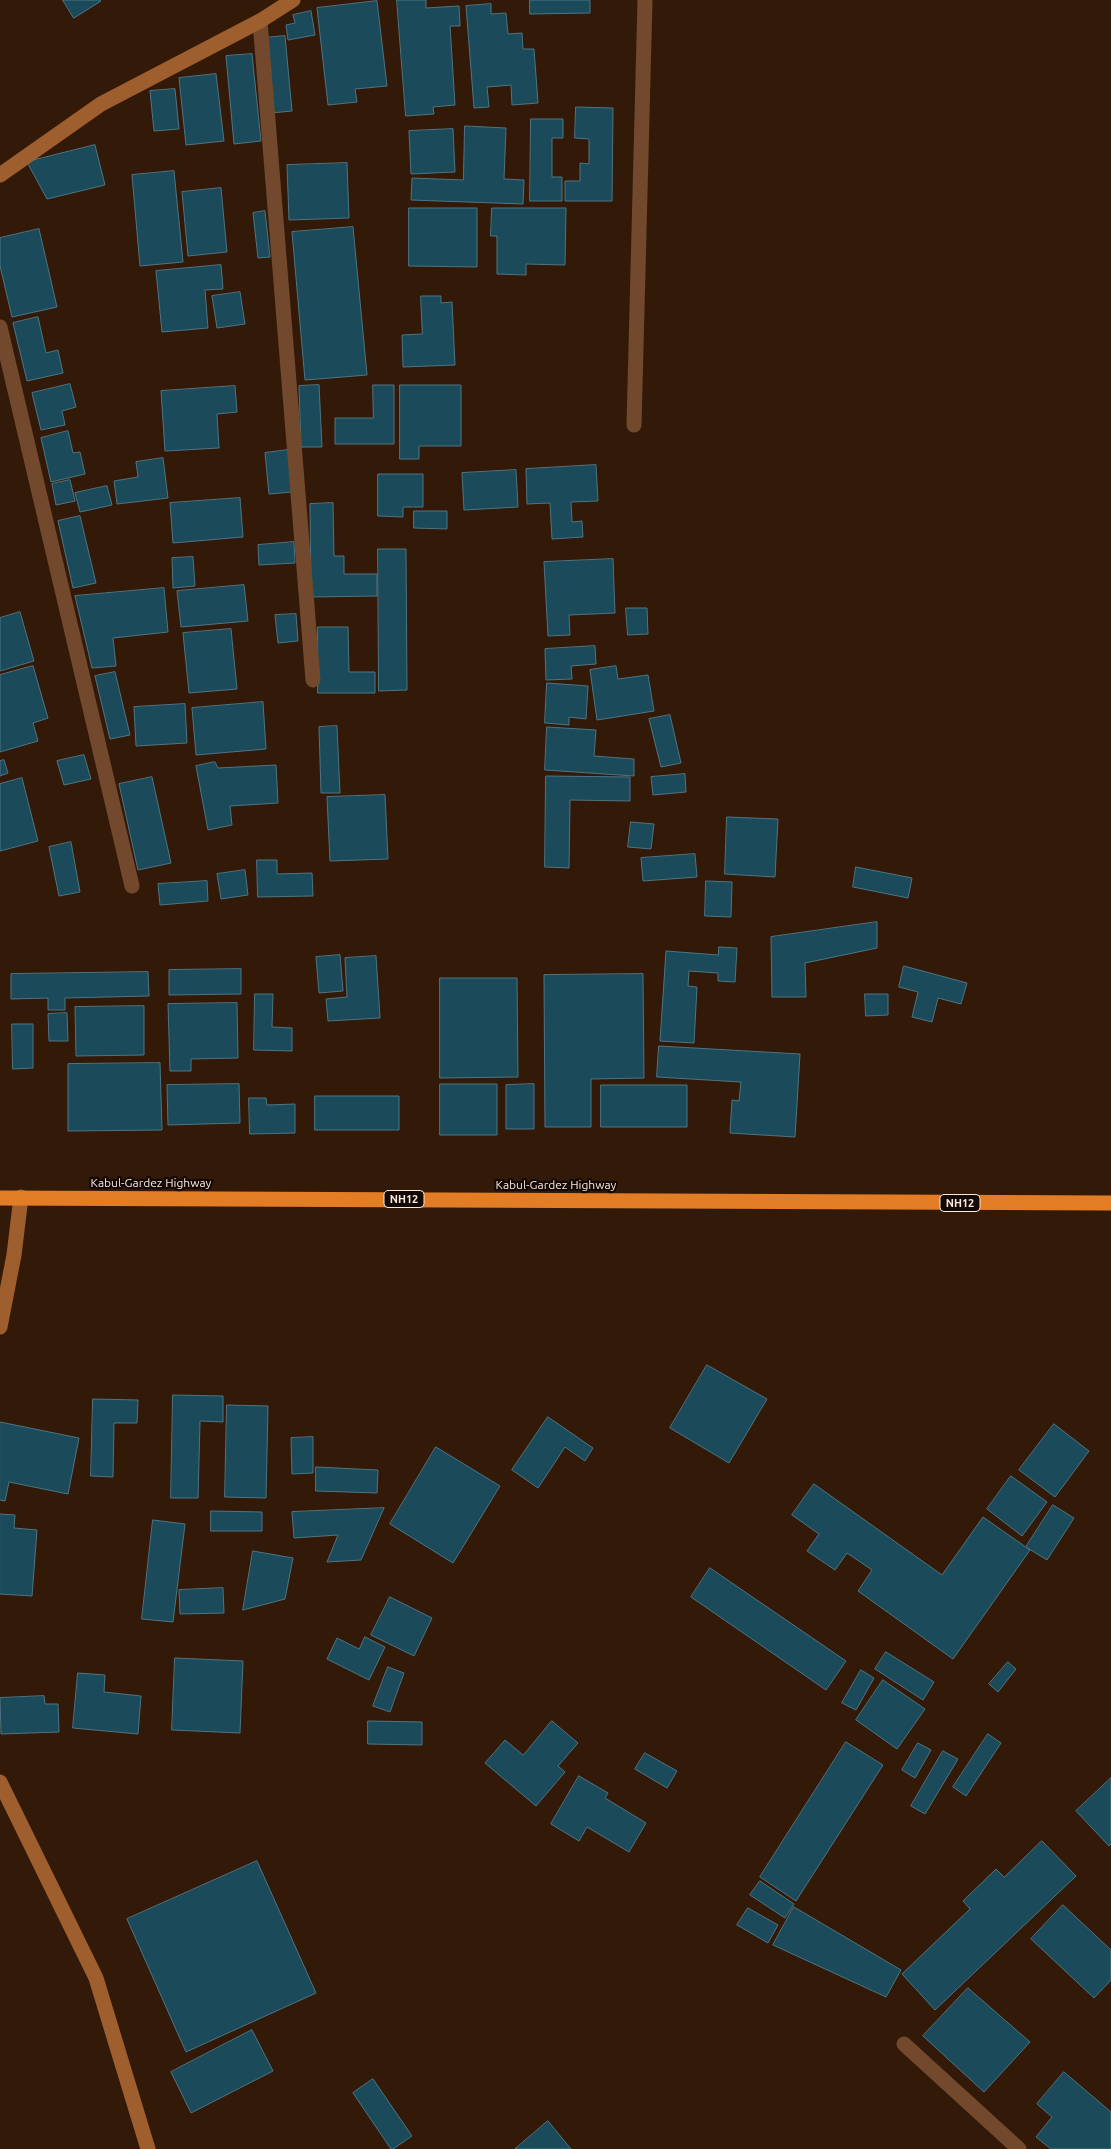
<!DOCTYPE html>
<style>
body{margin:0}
canvas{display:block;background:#331a08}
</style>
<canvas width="1111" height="2149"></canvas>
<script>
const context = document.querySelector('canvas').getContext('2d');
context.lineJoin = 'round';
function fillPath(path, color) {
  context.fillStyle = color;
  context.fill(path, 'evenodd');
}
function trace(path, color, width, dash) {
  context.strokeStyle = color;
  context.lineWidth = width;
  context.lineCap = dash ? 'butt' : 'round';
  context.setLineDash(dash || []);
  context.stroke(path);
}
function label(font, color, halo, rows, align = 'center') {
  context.font = font + ' Ubuntu,sans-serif';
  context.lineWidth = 4.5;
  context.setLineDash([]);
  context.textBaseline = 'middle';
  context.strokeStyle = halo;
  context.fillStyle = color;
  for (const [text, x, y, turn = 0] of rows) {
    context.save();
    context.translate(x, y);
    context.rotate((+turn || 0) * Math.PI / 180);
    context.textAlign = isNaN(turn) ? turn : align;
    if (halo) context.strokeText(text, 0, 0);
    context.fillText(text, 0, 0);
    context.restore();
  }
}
const building = new Path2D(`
 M63,0H100L101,1L74,18Z
 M397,0H426V8L459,6L460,26H450L455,105L433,107L434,114L406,116Z
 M530,0H590V13L530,14Z
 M377,1L387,86L355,89L357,102L328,105L317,8Z
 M491,4V14L506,13L508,34L522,33L523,49H534L538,103L512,105L511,85L487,87L489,107L474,108L466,6Z
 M311,11L315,35L288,40L286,25L295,23L293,15Z
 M285,36L292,111L271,113L264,38Z
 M252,54L261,141L234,144L226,56Z
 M216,74L224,141L186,145L179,78Z
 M175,89L179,129L154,131L150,91Z
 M576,107L613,108L612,201H565V181H580V163L589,164V139L575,138Z
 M531,119H563V138H552V177H562V201H530Z
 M465,126L506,128L504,179L524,180L523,204L411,200L412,178L463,180Z
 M453,129L455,172L411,174L409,131Z
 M95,145L105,185L47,199L27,162Z
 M347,163L349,218L289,220L287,165Z
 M174,171L183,262L140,266L132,175Z
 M221,188L227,252L188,256L182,192Z
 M409,208H477V267L409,266Z
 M492,208H566L565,265L526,264V275L497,274V236H491Z
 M265,211L270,257L258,258L253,213Z
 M353,227L367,375L305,380L292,232Z
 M39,229L57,307L12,317L0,266V238Z
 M221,265L223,289L205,290L208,328L162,332L156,271Z
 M240,292L245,324L217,328L212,296Z
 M421,296H441V303L452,302L455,365L403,367L402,335L422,334Z
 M38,317L46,353L58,350L63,373L27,381L13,323Z
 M70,384L76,407L62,411L65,425L41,430L32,393Z
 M319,385L322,447H301L299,386Z
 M373,385H394V444H335V418H373Z
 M400,385H461V446H419V459H400Z
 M235,386L237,412L217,414L219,448L165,451L161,391Z
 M68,431L73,453L80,452L85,474L51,482L41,438Z
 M288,450L292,492L269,494L265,453Z
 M163,458L168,498L117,504L114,481L138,477L136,462Z
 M596,465L598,501L571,502L572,522L582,521L583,537L552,539L550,503L527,504L526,469Z
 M516,470L518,507L464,510L462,473Z
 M378,474H423V507H403V517L378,516Z
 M70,480L75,501L56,505L52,484Z
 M107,486L112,505L80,512L75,493Z
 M240,498L243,537L173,543L170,503Z
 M333,503L334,556H344V574H377V596L311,597L310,504Z
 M414,511H447V529L414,528Z
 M80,516L96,583L73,588L58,521Z
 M294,542L295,563L259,565L258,545Z
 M378,549H406L407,690L379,691Z
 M193,557L195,586L173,588L172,558Z
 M613,559L615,613L569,615L570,635L548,636L544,562Z
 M244,585L248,621L181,627L177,591Z
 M164,588L168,632L113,638L116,666L92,668L75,596Z
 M626,608H647L648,634L628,635Z
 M20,612L34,661L0,671V618Z
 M296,614L298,641L278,643L275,615Z
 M318,627H348L349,672H375V693H318Z
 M231,629L237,689L189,693L183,633Z
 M595,646L596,664L571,666L572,679L546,680L545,649Z
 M33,666L48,718L33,723L38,741L0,752V675Z
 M616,666L618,679L648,675L654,711L597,720L590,670Z
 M115,672L130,735L110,739L95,676Z
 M547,683L588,686L586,719L569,717V725L545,723Z
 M263,702L266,749L196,755L192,708Z
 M185,704L187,743L136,746L134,707Z
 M670,715L681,763L661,767L649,719Z
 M337,726L340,793H321L319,727Z
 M547,727L596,730L594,756L634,759V776L545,770Z
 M84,755L91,779L64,785L57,761Z
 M4,760L8,773L0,776V761Z
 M215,762L218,768L276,765L278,803L230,806L232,825L208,830L196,766Z
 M685,774L686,792L653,795L651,777Z
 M546,776L630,777V801L570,800L569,868L545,867Z
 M152,777L171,863L138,870L119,784Z
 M22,778L38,841L0,851V784Z
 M385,795L388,859L330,861L327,797Z
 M727,817L778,819L775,877L725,874Z
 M631,822L654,824L651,849L628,847Z
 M71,842L80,892L59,896L49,847Z
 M695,854L697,877L643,881L641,858Z
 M257,860H277V874L312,873L313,896L258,897Z
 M856,867L912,878L908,898L853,887Z
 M245,870L248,895L221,899L217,874Z
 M207,881L208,901L160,905L158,884Z
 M706,881L732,882L731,917L705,916Z
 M877,922V948L805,963L806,997H772L771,937Z
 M719,947L737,948L735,982L718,981V973L689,971L688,986L697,987L694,1043L660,1041L666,951L718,955Z
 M340,955L343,991L319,993L316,957Z
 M376,956L380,1018L328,1021L326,999L347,997L345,958Z
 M904,966L967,983L961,1004L938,998L932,1022L912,1017L918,992L899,987Z
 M241,969V994L169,995V970Z
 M148,972L149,996L65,998V1010H48V998L11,999V974Z
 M643,974L644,1078L591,1079V1127H545L544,975Z
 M440,978H517L518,1077L440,1078Z
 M255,994H273L272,1027L292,1028V1051L254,1050Z
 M865,994H888V1015L866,1016Z
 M237,1003L238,1058L191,1059V1071H170L168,1004Z
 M144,1006V1055L76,1056L75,1007Z
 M67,1013L68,1041H49L48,1014Z
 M12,1024H33V1068L13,1069Z
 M659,1046L800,1054L795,1137L730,1133L732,1100L739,1101L741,1082L657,1077Z
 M160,1063L162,1130L68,1131V1064Z
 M239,1084L240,1123L168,1125L167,1085Z
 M440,1084H497V1135H440Z
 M534,1084V1129H506V1085Z
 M601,1085H687V1127H601Z
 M315,1096H399V1130H315Z
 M249,1098H266L267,1105L295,1104V1133L250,1134Z
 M707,1365L767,1399L729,1463L670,1428Z
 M173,1395L223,1396V1422L200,1421L198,1498H171Z
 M93,1399L138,1400L137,1423H114L113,1477L91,1476Z
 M227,1405L268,1406L266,1498L225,1497Z
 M548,1417L593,1448L585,1461L565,1447L538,1488L512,1470Z
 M0,1422L79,1438L68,1494L9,1482L5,1501L0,1500Z
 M1054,1424L1089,1451L1055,1497L1019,1470Z
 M313,1437V1473L292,1474L291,1438Z
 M436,1447L500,1486L453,1563L390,1524Z
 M316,1467L378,1470L377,1493L316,1491Z
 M1011,1476L1047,1502L1022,1536L987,1509Z
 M814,1484L942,1575L983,1517L1030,1550L953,1659L858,1591L872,1570L847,1553L835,1570L807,1551L819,1534L792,1515Z
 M1053,1505L1074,1518L1047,1560L1026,1547Z
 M384,1508L361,1560L327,1562L338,1535L294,1538L292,1512Z
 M211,1511L262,1512V1531H211Z
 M0,1514L15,1515L14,1528L37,1530L32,1596L0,1594Z
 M153,1520L185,1524L173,1622L142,1619Z
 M253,1551L293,1558L285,1599L243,1610Z
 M710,1568L846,1661L826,1690L691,1597Z
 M223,1588L224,1613L180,1614L179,1590Z
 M390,1597L432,1618L414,1656L371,1635Z
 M365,1637L385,1647L369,1680L327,1659L337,1638L359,1649Z
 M886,1652L934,1682L923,1700L875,1669Z
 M175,1658L243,1661L240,1733L172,1730Z
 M1008,1662L1016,1669L998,1692L989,1684Z
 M388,1667L404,1673L390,1712L373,1706Z
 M861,1670L874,1678L856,1710L842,1703Z
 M78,1673L105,1675L104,1692L141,1696L138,1734L73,1728Z
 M883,1680L925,1709L897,1749L856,1720Z
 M44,1696L45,1704H58L59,1732L1,1734L0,1698Z
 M368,1721L422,1722V1745L368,1744Z
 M552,1721L578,1743L558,1766L565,1772L536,1806L485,1763L505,1740L523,1755Z
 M988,1734L1001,1743L966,1796L953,1787Z
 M846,1742L883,1765L796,1901L760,1877Z
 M918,1743L931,1750L915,1778L902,1770Z
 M943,1751L958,1759L925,1814L911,1806Z
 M645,1753L677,1771L667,1788L635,1769Z
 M579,1776L608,1793L605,1798L646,1823L629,1852L587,1827L579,1841L551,1824Z
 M1111,1778V1844L1109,1846L1076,1811Z
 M1042,1841L1076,1876L935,2010L902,1974L970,1909L963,1901L996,1869L1004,1877Z
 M257,1861L316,1993L186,2052L127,1919Z
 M760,1881L794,1904L785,1918L750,1895Z
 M1063,1905L1111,1950V1980L1094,1998L1031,1939Z
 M794,1907L901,1970L886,1997L773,1945Z
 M748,1908L778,1925L768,1943L737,1925Z
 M968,1988L1030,2042L984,2092L923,2036Z
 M252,2030L273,2071L191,2113L171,2072Z
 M1064,2072L1111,2112V2149H1051L1036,2137L1052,2117L1037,2104Z
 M373,2079L412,2136L393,2149H391L353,2093Z
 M548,2121L571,2149H515Z`);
const street = new Path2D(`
 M260,21L313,680
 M0,327L132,886
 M634,425L645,0
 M904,2044L1019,2149`);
const secondary = new Path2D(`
 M0,175L101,104L260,21L293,0
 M0,1327L14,1255L21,1197
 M0,1782L96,1978L148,2149`);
const highway = new Path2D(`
 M0,1198L1111,1203`);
const shields = [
 [404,1199,40],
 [960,1203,40]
];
const shieldNames = [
 ["NH12",404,1199],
 ["NH12",960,1203]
];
const streetNames = [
 ["Kabul-Gardez Highway",151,1183],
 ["Kabul-Gardez Highway",556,1185]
];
fillPath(building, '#1b4a5b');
trace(building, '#4e7483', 1);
trace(street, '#72492c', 15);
trace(secondary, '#9f5e2d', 15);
trace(highway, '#e27c25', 15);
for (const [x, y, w] of shields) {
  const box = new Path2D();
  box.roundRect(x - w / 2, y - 8.5, w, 17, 4);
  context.fillStyle = '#130803';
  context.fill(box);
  trace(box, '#fae9de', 1);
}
label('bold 11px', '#fae9de', null, shieldNames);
label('12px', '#fae9de', '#130803', streetNames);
</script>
